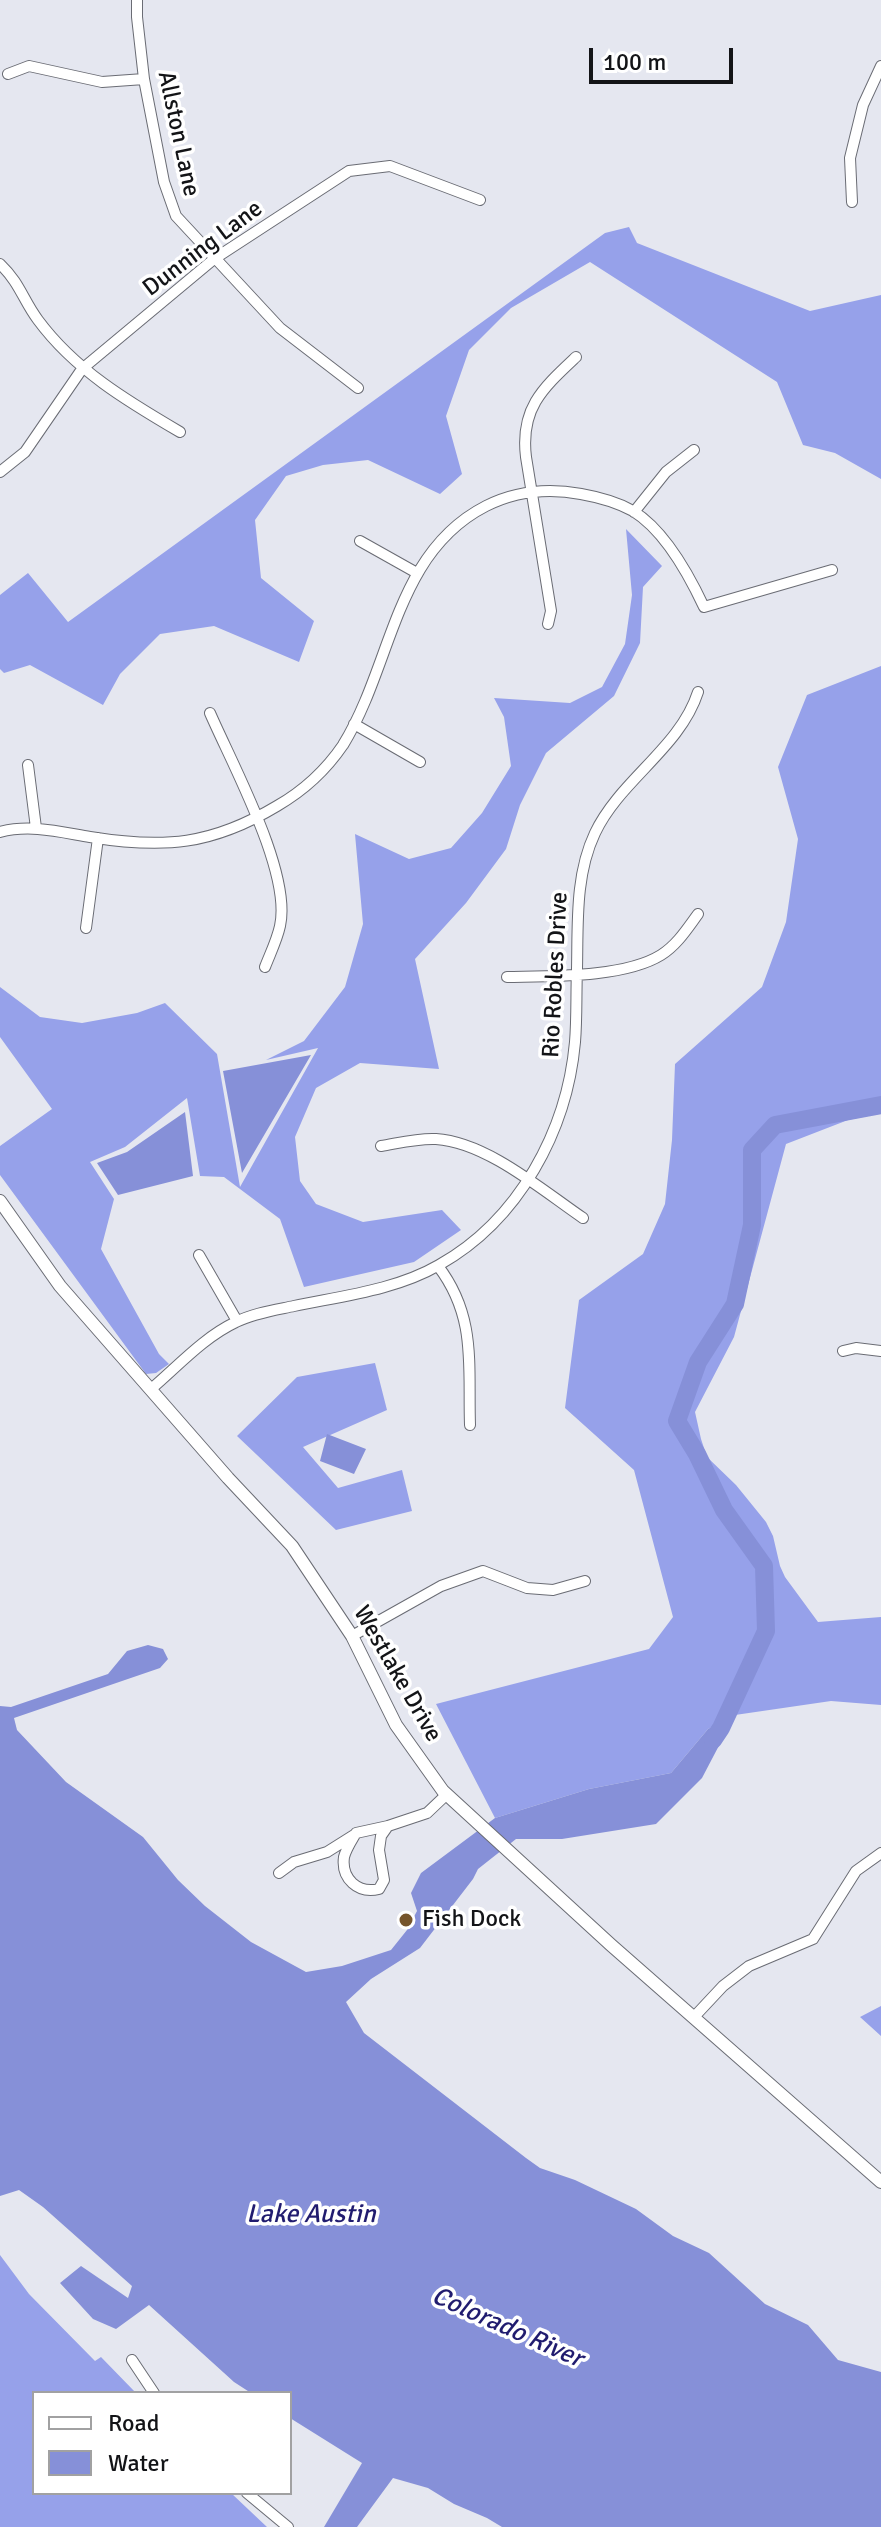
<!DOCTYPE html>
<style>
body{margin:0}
#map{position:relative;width:881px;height:2527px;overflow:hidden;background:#e5e7f0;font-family:Signika,sans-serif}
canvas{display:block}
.legend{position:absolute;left:32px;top:2391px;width:260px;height:104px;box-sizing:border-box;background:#fff;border:2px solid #a1a1a2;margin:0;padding:10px 14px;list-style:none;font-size:24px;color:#131417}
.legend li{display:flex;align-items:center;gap:16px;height:40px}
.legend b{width:40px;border:2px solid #a1a1a2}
.scale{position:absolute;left:589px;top:48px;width:144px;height:36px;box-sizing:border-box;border:4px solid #131417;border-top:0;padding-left:10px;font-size:24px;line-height:28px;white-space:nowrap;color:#131417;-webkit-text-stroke:6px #fff;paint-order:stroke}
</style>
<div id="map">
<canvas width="881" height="2527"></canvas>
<ul class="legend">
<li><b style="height:10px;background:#fff"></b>Road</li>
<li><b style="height:22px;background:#8690d8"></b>Water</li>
</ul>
<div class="scale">100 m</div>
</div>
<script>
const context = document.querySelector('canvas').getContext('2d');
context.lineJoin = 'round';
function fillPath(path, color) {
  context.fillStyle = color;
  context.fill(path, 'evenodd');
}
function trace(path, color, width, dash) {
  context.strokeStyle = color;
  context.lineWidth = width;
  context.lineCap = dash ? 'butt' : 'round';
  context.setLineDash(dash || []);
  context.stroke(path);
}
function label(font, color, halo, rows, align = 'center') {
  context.font = font + ' Signika,sans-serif';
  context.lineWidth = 7;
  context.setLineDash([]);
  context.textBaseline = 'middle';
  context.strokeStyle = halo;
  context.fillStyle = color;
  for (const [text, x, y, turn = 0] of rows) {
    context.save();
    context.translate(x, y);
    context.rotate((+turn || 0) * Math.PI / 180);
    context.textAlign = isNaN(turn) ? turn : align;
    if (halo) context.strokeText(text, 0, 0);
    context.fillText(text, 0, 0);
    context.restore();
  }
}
const forest = new Path2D(`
 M629,227L637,243L810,311L881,295V479L835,453L803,445L777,382L590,262L511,308L469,350L446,416L462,474L440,494L368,460L323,465L286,476L255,520L261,578L314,621L299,662L214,626L160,634L120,674L103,705L30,665L4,673L0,669V595L28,573L68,622L605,233Z
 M626,529L662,566L643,587L640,643L614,696L546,753L520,805L506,849L466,903L415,959L439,1069L360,1063L316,1088L295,1137L300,1181L316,1204L363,1222L442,1210L461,1230L414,1262L304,1287L280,1219L224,1177L200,1176L187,1098L125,1147L90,1162L114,1199L101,1249L159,1354L169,1364L156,1373L146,1374L0,1175V1146L52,1109L0,1037V987L40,1017L82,1023L137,1013L165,1003L217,1054L240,1187L318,1048L266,1060L304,1041L345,987L363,924L355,834L409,859L451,848L482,813L511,766L504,717L494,698L570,703L602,687L625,644L632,595Z
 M881,666V1113L848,1120L786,1144L734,1337L695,1412L701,1439L707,1457L736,1485L766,1522L773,1536L780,1566L785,1577L818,1622L881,1617V1705L831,1701L735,1715L708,1729L671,1773L589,1789L495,1818L436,1704L649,1649L673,1617L634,1470L565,1408L579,1300L643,1254L665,1204L672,1140L675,1064L762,987L786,922L798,839L778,767L807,695Z
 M375,1363L387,1410L303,1447L338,1488L402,1470L412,1511L336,1530L237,1436L297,1377Z
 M881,2006V2036L860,2017Z
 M0,2255L29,2294L95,2361L101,2357L136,2393H34V2493H231L267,2527H0Z`);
const water = new Path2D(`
 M311,1055L242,1173L223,1071Z
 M185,1112L193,1176L118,1195L97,1163L127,1152Z
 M327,1434L366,1449L354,1474L320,1461Z
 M148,1645L163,1649L168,1659L160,1668L14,1718L17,1730L66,1782L143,1837L178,1880L205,1906L251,1942L306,1972L342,1966L391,1950L407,1930L417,1911L411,1893L421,1873L495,1818L589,1789L671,1773L708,1729L735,1715L702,1778L656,1824L562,1839H516L478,1869L473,1879L420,1948L371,1979L346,2002L364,2033L526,2158L540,2168L575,2180L636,2209L673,2236L709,2253L765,2304L808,2325L838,2360L881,2372V2527H502L487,2518L454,2504L428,2488L393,2478L357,2527H324L362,2463L290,2418V2393H251L234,2382L149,2305L116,2329L93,2319L60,2283L81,2266L128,2298L132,2286L43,2207L19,2190L0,2196V1706L11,1707L108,1674L127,1651Z`);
const river = new Path2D(`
 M713,1740L721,1728L766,1631L764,1566L724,1510L697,1454L677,1421L698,1362L735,1304L752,1225V1150L775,1125L881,1105`);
const minor = new Path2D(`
 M137,0V17L144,79L164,182L176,216L280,328L358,388
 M8,74L29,66L102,82L144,79
 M852,202L850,158L863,105L881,66
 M0,264C20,283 23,300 38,320C75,370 127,401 180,432
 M0,472L25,452L82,369L214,259L349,171L390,166L480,200
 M634,512L666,472L694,450
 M360,541L417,573
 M548,624L551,611L526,457C520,408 543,388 576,357
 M210,713C232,764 292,873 280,926C277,940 270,954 265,967
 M354,724L420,762
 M28,765L36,828
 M0,832C30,824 60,832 90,837C164,849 212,845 277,806C303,791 326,770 343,745C393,664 394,553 486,506C516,491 549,488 581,494C598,497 617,502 633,511C664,530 689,575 704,607L832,570
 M86,928L98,838
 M507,977C549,976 624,978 661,955C677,945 687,929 698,914
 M381,1146C399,1143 418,1138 436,1139C486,1142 542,1190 583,1218
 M199,1255L237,1321
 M438,1266C477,1317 468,1366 470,1425
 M843,1351L856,1348L881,1351
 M151,1389C178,1366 204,1337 236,1322C254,1313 275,1310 294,1306C342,1296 396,1290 439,1265C519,1220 567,1131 575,1042C577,1018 576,993 577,969C578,924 575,875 595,833C620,780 680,748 698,692
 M352,1636L441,1586L483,1571L527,1588L553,1590L585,1581
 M388,1826L356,1833C352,1840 346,1849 344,1857C341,1879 358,1894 379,1889L384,1880L379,1850L381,1836L388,1826L427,1813L447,1794
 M279,1873L294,1862L327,1852L354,1835
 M694,2017L723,1986L749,1966L813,1939L856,1871L881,1853
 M132,2360L154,2393
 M247,2493L288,2527`);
const tertiary = new Path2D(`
 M0,1201L60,1286L228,1478L292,1546L352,1636L396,1725L443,1791L611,1945L881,2182`);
const markers = [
 [406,1920,8,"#75542b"]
];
const streetNames = [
 ["Allston Lane",178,134,78],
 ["Dunning Lane",203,249,-37],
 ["Rio Robles Drive",556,975,-87],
 ["Westlake Drive",397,1674,60]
];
const poiNames = [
 ["Fish Dock",422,1920]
];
const waterNames = [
 ["Lake Austin",311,2215],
 ["Colorado River",507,2328,24]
];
fillPath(forest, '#96a1ea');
fillPath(water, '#8690d8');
trace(river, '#8690d8', 18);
trace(minor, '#6a6c74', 12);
trace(tertiary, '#6a6c74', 14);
trace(minor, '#fff', 10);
trace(tertiary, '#fff', 12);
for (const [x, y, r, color] of markers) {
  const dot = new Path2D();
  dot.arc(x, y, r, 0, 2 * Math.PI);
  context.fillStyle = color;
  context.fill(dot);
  trace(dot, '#fff', 3);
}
label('24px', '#131417', '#fff', streetNames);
label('24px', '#131417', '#fff', poiNames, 'left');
label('italic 26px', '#211c6f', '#fff', waterNames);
</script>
